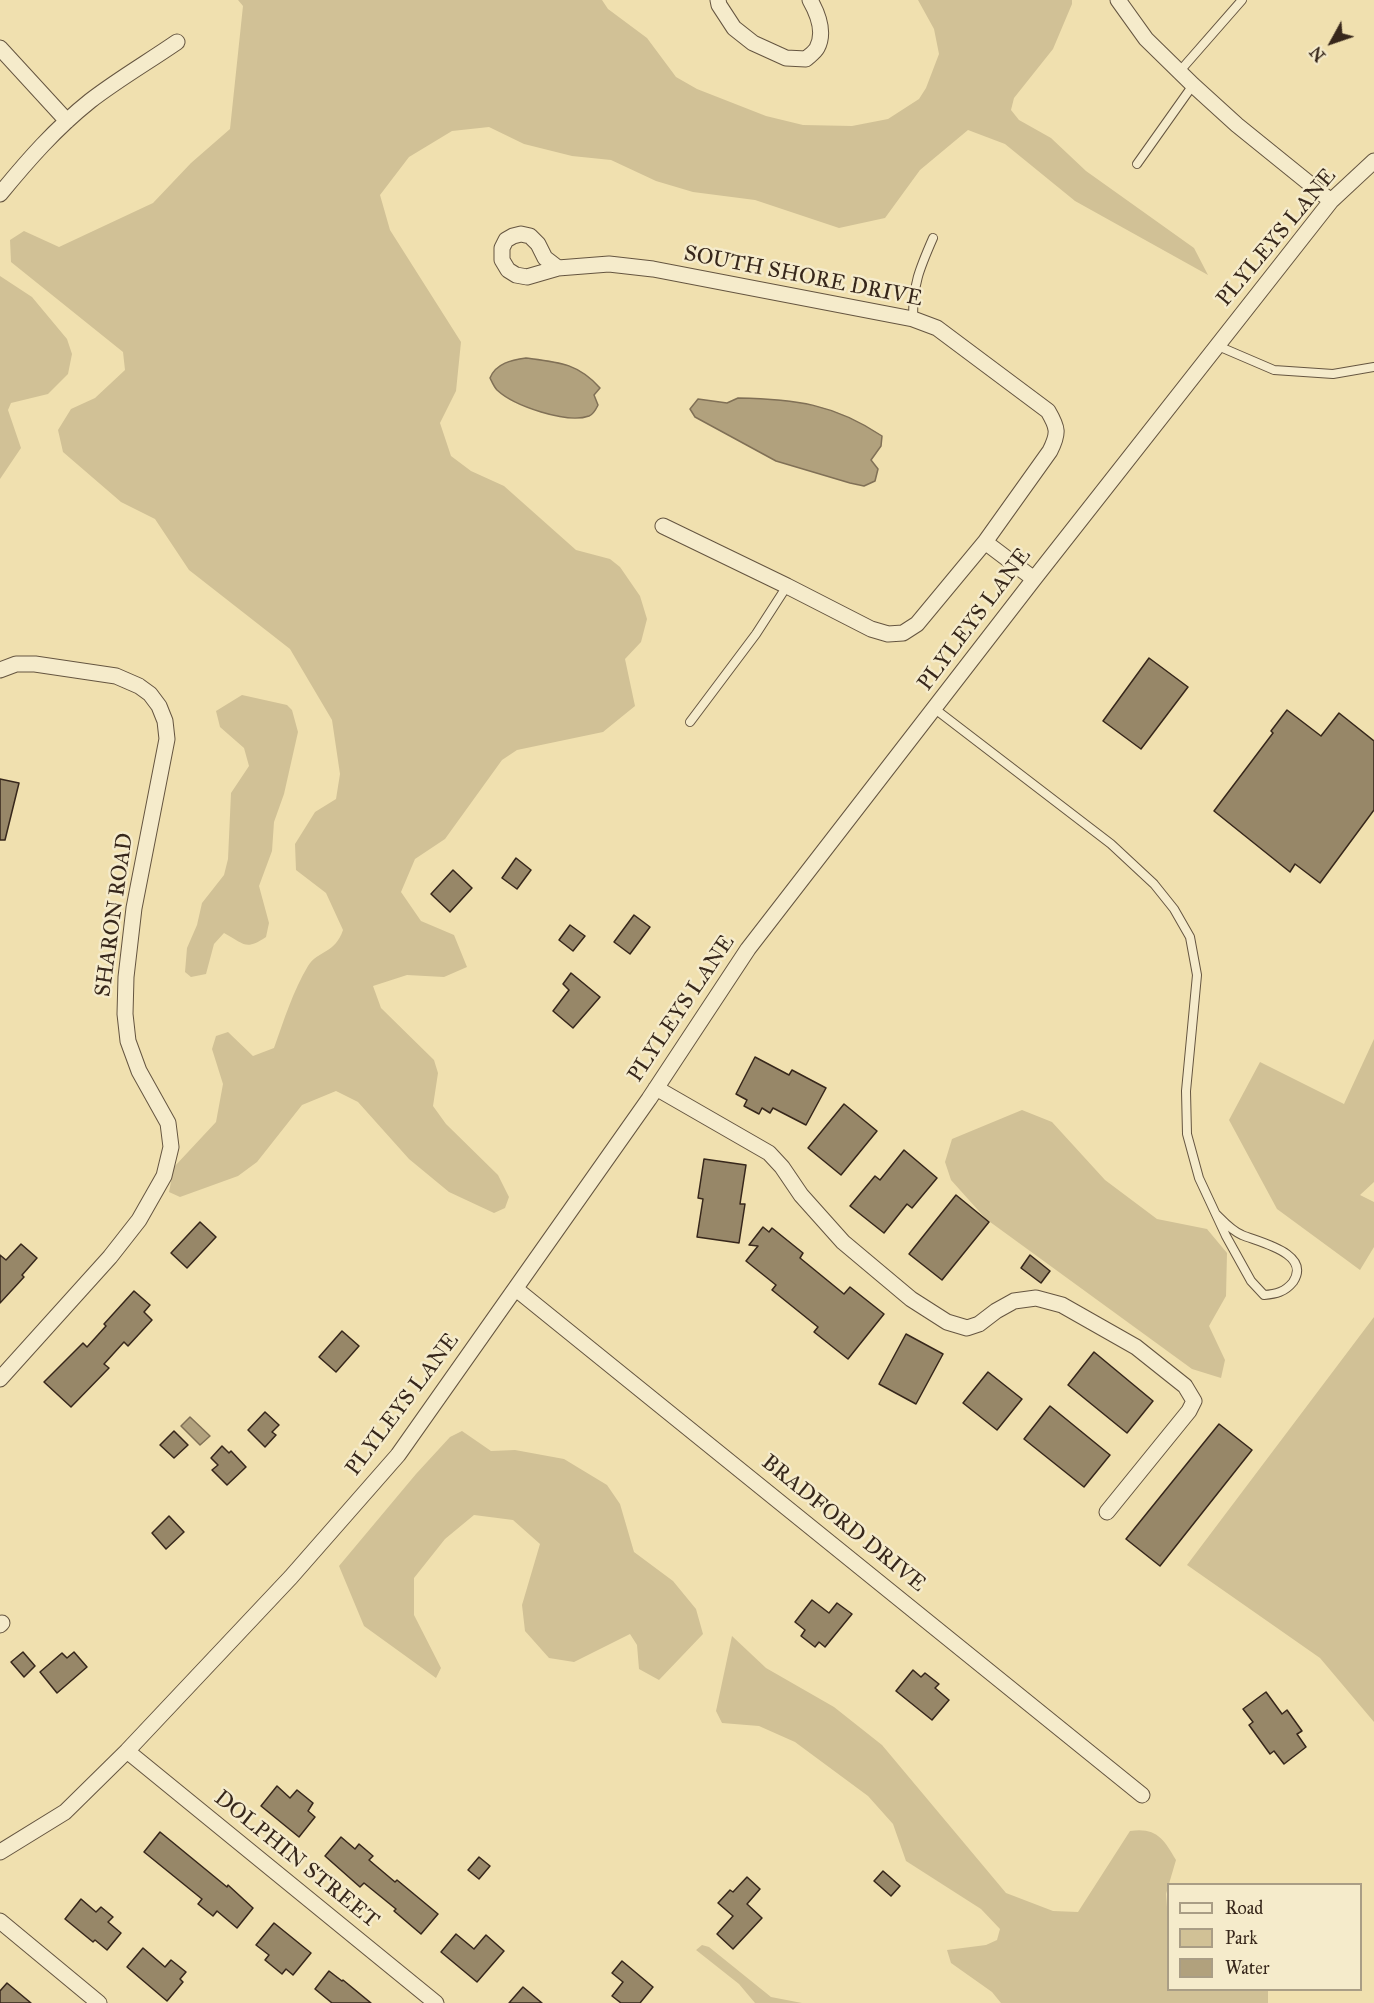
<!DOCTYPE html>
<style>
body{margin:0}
#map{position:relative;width:1374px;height:2003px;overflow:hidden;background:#f0e0af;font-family:"IM FELL Great Primer",serif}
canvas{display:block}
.legend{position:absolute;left:1167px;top:1883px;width:195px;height:108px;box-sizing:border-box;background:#f5ebcb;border:2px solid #a99d85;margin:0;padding:8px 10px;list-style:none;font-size:18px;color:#37271b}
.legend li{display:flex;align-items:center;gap:12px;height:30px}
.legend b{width:30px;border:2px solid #a99d85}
.north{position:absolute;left:1302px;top:12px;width:60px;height:60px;-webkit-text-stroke:4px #f5ebcb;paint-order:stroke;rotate:230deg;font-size:16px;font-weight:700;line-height:24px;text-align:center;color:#37271b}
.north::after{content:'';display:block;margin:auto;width:21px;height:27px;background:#37271b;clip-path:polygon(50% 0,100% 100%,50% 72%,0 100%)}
</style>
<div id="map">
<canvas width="1374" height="2003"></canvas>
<ul class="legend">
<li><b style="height:8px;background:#f5ebcb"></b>Road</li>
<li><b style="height:16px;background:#d1c196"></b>Park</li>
<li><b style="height:16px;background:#b1a17d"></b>Water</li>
</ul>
<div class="north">N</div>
</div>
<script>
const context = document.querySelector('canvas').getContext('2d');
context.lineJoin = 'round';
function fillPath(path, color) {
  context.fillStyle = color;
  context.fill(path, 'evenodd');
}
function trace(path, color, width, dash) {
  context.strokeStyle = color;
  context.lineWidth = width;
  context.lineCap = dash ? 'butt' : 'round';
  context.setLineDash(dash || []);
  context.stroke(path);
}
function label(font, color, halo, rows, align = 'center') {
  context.font = font + ' "IM FELL Great Primer",serif';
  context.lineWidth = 5;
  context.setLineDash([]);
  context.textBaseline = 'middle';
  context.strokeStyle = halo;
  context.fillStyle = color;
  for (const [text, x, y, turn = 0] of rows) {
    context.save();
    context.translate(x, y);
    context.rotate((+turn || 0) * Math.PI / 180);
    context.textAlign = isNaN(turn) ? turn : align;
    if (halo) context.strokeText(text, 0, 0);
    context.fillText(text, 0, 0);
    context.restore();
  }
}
const green = new Path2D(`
 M238,0H602L608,9L647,38L676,77L697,89L766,116L803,125L852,126L888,119L919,99L926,88L939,54L934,29L918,0H1072V4L1053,49L1014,98L1011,110L1019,120L1051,138L1086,171L1194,248L1208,275L1075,201L1005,144L968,130L920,170L885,218L839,228L755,200L693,192L656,181L611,160L572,156L524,144L489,127L452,131L409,157L380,195L390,230L461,342L456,391L440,423L451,456L471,471L504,486L576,550L610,559L620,567L640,596L647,619L641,642L625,659L635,706L603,732L517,750L502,760L445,839L415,859L401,892L421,921L454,935L467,967L444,977L407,975L373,986L381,1008L434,1060L438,1073L433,1106L446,1124L498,1175L509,1197L505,1208L494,1213L449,1192L409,1159L358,1102L336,1091L302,1105L257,1162L238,1176L180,1197L169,1192L174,1167L216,1122L223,1084L212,1049L216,1036L228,1032L253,1056L274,1048C284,1020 293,991 308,966C318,950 335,954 343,930L326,893L296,870L295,844L315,812L336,799L340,774L332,720L290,649L189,570L155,519L121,502L63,452L58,430L71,409L95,398L125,370L123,352L11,262L10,240L24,231L59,247L153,203L191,163L230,129L243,6Z
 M0,276L32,297L67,339L72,354L68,374L48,394L11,403L8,410L21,448L0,479Z
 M242,695L287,705L292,710L298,732L284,794L274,822L272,851L259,886L269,923L266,937C245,951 245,944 224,933L214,944L206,974L191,977L185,972L187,948L197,925L202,903L224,875L228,859L231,793L249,766L244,748L220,727L216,711Z
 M1374,1039V1182L1360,1195L1374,1202V1247L1360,1270L1277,1209L1229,1120L1260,1062L1344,1104Z
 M1022,1110L1052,1122L1105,1180L1157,1219L1207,1229L1227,1253L1226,1296L1209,1326L1225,1360L1221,1378L1192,1369L986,1219L951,1180L945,1162L952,1139Z
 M1374,1317V1722L1320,1658L1187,1565Z
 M462,1431L491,1451L515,1450L564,1459L607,1485L620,1504L634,1552L673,1581L696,1609L703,1634L659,1680L639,1669L637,1645L630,1634L574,1662L549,1658L525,1631L522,1605L540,1544L513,1520L474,1515L445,1539L414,1578V1615L441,1668L436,1678L364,1626L339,1566L416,1474L450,1437Z
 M732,1636L766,1668L834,1707L882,1745L1006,1893L1053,1911L1078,1912L1130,1831C1156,1827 1164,1839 1176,1860L1166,1894L1168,1920V1990H1268V2003H1001L992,1992L951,1963L947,1950L986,1945L997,1940L1000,1929L981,1909L906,1861L893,1824L868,1796L795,1742L759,1726L722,1723L716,1711Z
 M702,1945L709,1947L771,1997L802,2003H755L739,1984L696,1950Z`);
const water = new Path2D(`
 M526,358C558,362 578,363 600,388L594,395L598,405C596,409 594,414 589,416C567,424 514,406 497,390C494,387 492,382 490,378C496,363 512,360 526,358Z
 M738,398C795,399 834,404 882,436L881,446L871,460L878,469L875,481L864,486L850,483L776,461L695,417L690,409L698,399L727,403Z
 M190,1417L210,1436L200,1445L181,1426Z`);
const building = new Path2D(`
 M1149,658L1188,687L1141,749L1103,721Z
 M1287,710L1321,736L1339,713L1374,741V810L1320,883L1295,864L1290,872L1214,811L1273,733L1271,731Z
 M0,779L19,783L5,840H0Z
 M516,858L531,870L517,889L502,878Z
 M453,870L472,888L450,912L431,894Z
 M634,915L650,927L630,954L614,942Z
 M570,925L585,936L573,951L559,940Z
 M571,973L600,997L573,1028L553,1011L569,990L563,984Z
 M755,1057L789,1075L792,1070L826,1088L806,1125L773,1108L770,1113L762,1108L759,1114L744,1106L747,1100L736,1094Z
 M844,1104L877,1131L841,1175L808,1148Z
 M904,1150L937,1178L912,1208L907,1204L884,1233L850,1206L875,1176L880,1180Z
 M704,1159L746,1165L740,1204H745L739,1243L697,1237L703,1199L698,1198Z
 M956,1195L989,1222L942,1280L909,1254Z
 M200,1222L216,1237L187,1268L171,1253Z
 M763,1227L769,1232L772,1228L803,1253L800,1258L844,1294L850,1287L884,1314L848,1359L814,1332L818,1327L772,1290L776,1285L746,1261L758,1246L749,1245Z
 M21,1244L37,1258L22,1275L24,1277L0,1303V1255L6,1260Z
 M1030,1255L1050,1271L1041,1283L1021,1268Z
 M134,1291L150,1305L144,1312L152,1320L128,1346L124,1342L104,1364L109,1368L71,1407L44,1382L83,1343L87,1347L106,1326L104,1324Z
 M342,1331L359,1346L336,1372L319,1357Z
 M906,1334L943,1354L916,1404L879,1384Z
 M1094,1352L1153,1401L1127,1433L1068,1385Z
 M988,1372L1022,1399L997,1430L963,1403Z
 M1050,1406L1110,1455L1084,1487L1024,1439Z
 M265,1412L279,1425L272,1432L276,1435L265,1447L248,1430Z
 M1219,1424L1252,1450L1160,1566L1126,1539Z
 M174,1431L188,1445L174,1458L160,1445Z
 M222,1446L229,1453L231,1451L246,1467L227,1485L212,1470L218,1465L211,1458Z
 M169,1516L184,1532L166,1549L152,1533Z
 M812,1600L829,1613L837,1603L852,1614L825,1647L819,1642L815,1647L801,1636L805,1630L795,1622Z
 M23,1652L35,1666L24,1677L11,1662Z
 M74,1652L87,1667L57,1693L40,1672L62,1653L67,1658Z
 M913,1670L921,1677L925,1673L939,1684L935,1688L949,1700L932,1720L896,1691Z
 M1266,1692L1282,1714L1287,1710L1302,1731L1297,1734L1306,1747L1284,1764L1274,1751L1270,1754L1249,1725L1253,1722L1243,1709Z
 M277,1786L290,1798L297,1790L313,1803L308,1811L315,1817L299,1837L261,1806Z
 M160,1832L227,1887L228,1885L253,1908L237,1928L217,1911L213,1916L198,1904L202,1899L144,1852Z
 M341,1837L355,1849L359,1844L373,1856L369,1860L395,1882L397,1880L438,1914L421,1934L394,1911L396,1909L364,1883L360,1887L325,1856Z
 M479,1857L490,1866L479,1879L468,1870Z
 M883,1871L900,1886L891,1896L874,1881Z
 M747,1877L760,1889L747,1904L762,1918L733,1949L717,1934L733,1916L718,1903L730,1890L733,1892Z
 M81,1899L96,1912L101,1907L113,1917L108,1922L121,1933L107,1950L95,1940L93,1942L65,1919Z
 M274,1923L311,1953L293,1975L286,1969L282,1974L265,1960L269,1955L256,1945Z
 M456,1934L474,1949L486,1935L504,1951L477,1982L441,1952Z
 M143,1948L165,1967L171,1960L186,1972L180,1979L183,1982L167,2001L127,1967Z
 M622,1961L653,1987L640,2003H621L612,1996L623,1982L612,1973Z
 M329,1971L342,1981L343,1980L371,2003H332L315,1989Z
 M7,1983L31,2003H0V1991Z
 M523,1987L542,2003H509Z`);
const service = new Path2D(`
 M1179,72L1242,0
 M1137,164L1193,85
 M913,319C913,284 919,270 933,238
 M1218,346L1274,370L1333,374L1374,367
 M935,709L1111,844L1154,884L1174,909L1190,937L1197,975L1186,1091L1187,1134L1199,1178L1226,1236L1251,1281L1264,1295C1276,1294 1285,1292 1293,1282C1312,1253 1258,1242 1242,1235C1232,1231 1224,1222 1216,1214
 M690,722L756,634L787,586`);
const minor = new Path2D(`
 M718,0L719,5L734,28L753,43L786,58L806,59C809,56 815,52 817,48C825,33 818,14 810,0
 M1118,0L1146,39L1193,85L1237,125L1331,201
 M0,48L67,121
 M0,194C28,160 55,129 90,101C117,80 148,62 177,42
 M558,268L545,258L538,244L530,236L521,234L513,236L506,240L502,248V260L508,270L516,275L527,277L558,268L609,264L653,269L913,319L937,328L1048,411C1058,428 1059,433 1050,451L985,542L1034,579
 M663,526L787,586L871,629L888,634L903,633L917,624L985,542
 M0,670L16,664H35L116,676L139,686L150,694L159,706L165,721L167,739L134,908L126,977L125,1014L128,1041L139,1071L168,1123L171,1147L164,1176L139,1220L110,1257L0,1379
 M656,1088L769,1153L782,1167L801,1195L843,1242L911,1299L947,1322L967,1328L979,1324L996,1311L1014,1301L1036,1298L1062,1305L1136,1347L1185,1386L1194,1401L1189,1411L1107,1512
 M516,1289L1142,1795
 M0,1625L2,1623
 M127,1751L436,2003
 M0,1852L65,1812L127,1751L291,1577L398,1455L649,1099L748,949L1034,579L1331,201L1374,161
 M0,1921L99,2003`);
const streetNames = [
 ["PLYLEYS LANE",1277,238,-50],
 ["SOUTH SHORE DRIVE",803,277,11],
 ["PLYLEYS LANE",975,620,-53],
 ["SHARON ROAD",115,915,-82],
 ["PLYLEYS LANE",682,1009,-56],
 ["PLYLEYS LANE",403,1405,-53],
 ["BRADFORD DRIVE",843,1524,39],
 ["DOLPHIN STREET",296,1860,39]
];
fillPath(green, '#d1c196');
fillPath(water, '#b1a17d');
trace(water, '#807056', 1.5);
fillPath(building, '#978768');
trace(building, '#37271b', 1.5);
trace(service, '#655540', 10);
trace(minor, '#655540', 17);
trace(service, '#f5ebcb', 8);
trace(minor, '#f5ebcb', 15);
label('22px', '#37271b', '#f5ebcb', streetNames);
</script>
